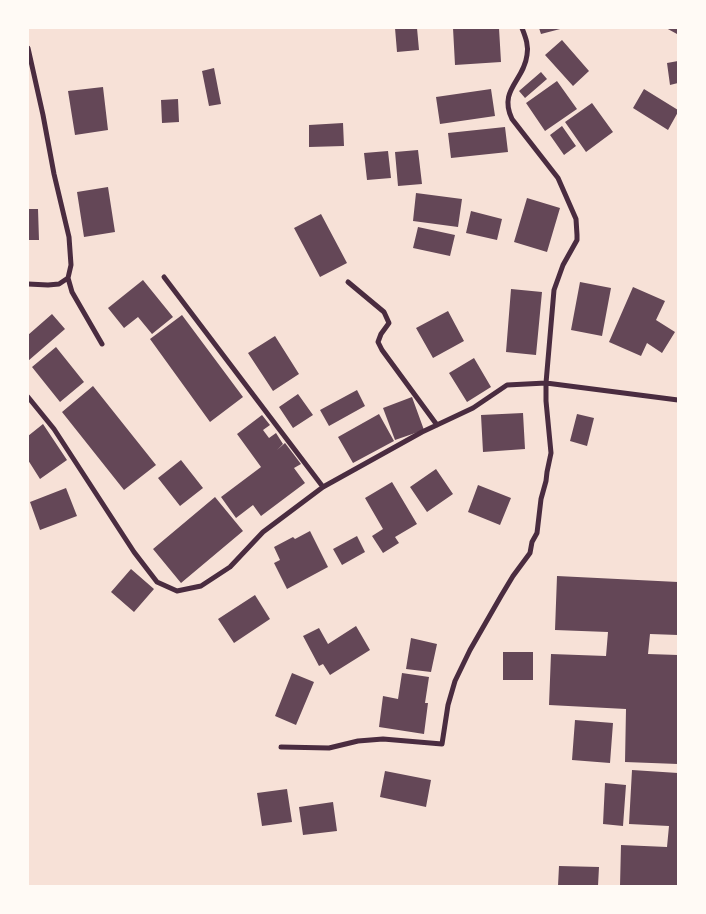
<!DOCTYPE html>
<style>
body{margin:0}
#map{position:relative;width:706px;height:914px;overflow:hidden;background:#f7e1d7;font-family:Rubik,sans-serif}
canvas{display:block}
.frame{position:absolute;inset:0;border:29px solid #fffaf5;pointer-events:none}
</style>
<div id="map">
<canvas width="706" height="914"></canvas>
<div class="frame"></div>
</div>
<script>
const context = document.querySelector('canvas').getContext('2d');
context.lineJoin = 'round';
function fillPath(path, color) {
  context.fillStyle = color;
  context.fill(path, 'evenodd');
}
function trace(path, color, width, dash) {
  context.strokeStyle = color;
  context.lineWidth = width;
  context.lineCap = dash ? 'butt' : 'round';
  context.setLineDash(dash || []);
  context.stroke(path);
}
const building = new Path2D(`
 M395,28H417L419,50L397,52Z
 M453,28H499L501,62L455,65Z
 M539,28H564L541,34Z
 M666,28H678V32L677,34Z
 M562,40L589,71L573,86L545,55Z
 M678,61V83L670,85L667,63Z
 M214,68L221,104L209,106L202,71Z
 M541,72L547,79L525,98L519,91Z
 M557,81L577,109L545,131L526,103Z
 M103,87L108,130L75,135L68,91Z
 M491,89L495,116L440,124L436,97Z
 M644,89L678,110V112L668,130L633,108Z
 M178,99L179,122L162,123L161,100Z
 M592,103L613,132L586,152L565,122Z
 M343,123L344,146L309,147V125Z
 M562,126L576,146L564,155L550,135Z
 M505,127L508,152L451,158L448,133Z
 M418,150L422,184L398,186L395,152Z
 M388,151L391,178L367,180L364,153Z
 M108,187L115,232L84,237L77,192Z
 M416,193L462,199L458,227L413,221Z
 M527,198L560,208L547,252L514,242Z
 M28,209H38L39,240H28Z
 M471,211L502,219L497,240L466,233Z
 M321,214L347,263L320,277L294,228Z
 M418,227L455,235L450,256L413,248Z
 M143,280L173,317L152,334L138,317L124,328L108,308Z
 M580,282L611,288L602,336L571,330Z
 M633,287L665,301L656,320L675,332L662,353L647,343L641,356L609,342Z
 M511,289L542,292L536,355L506,352Z
 M448,311L464,341L433,358L416,328Z
 M52,314L65,329L28,361V335Z
 M182,315L243,397L210,422L150,339Z
 M275,336L299,374L273,391L248,353Z
 M56,347L84,382L60,402L32,367Z
 M474,358L491,387L467,402L449,373Z
 M93,386L156,465L124,490L62,412Z
 M357,390L365,406L329,426L320,410Z
 M298,394L313,415L293,428L279,407Z
 M412,397L424,430L395,440L383,408Z
 M523,413L525,449L483,452L481,415Z
 M379,414L394,441L353,463L338,437Z
 M577,414L594,418L587,446L570,441Z
 M262,415L270,425L263,430L269,438L276,433L283,444L277,450L285,443L301,464L294,468L305,483L261,516L253,505L236,518L221,497L261,467L237,434Z
 M43,424L67,460L40,479L28,460V436Z
 M181,460L203,488L180,506L158,478Z
 M436,469L453,494L427,512L410,487Z
 M392,482L417,524L395,537L399,543L383,553L372,536L383,529L365,498Z
 M478,485L511,498L500,525L468,512Z
 M66,488L77,516L40,530L30,502Z
 M215,497L243,531L181,583L153,549Z
 M310,531L328,567L287,589L274,563L280,560L274,547L293,537L295,539Z
 M357,536L365,552L342,565L333,549Z
 M131,569L154,589L134,612L111,592Z
 M557,576L678,582V635L650,634L648,654L678,655V764L625,762L626,709L549,705L551,654L606,656L608,632L555,630Z
 M255,595L270,619L234,643L218,619Z
 M356,626L370,650L330,675L323,664L319,666L303,636L319,628L328,644Z
 M411,638L437,644L431,672L406,669Z
 M503,652H533V680H503Z
 M292,673L314,682L296,725L275,716Z
 M402,673L429,677L425,703H428L424,734L379,727L383,696L398,699Z
 M575,720L613,723L610,763L572,760Z
 M632,770L678,773V886H620L621,845L667,847L669,826L629,824Z
 M385,771L431,780L426,807L380,797Z
 M605,783L626,785L623,826L603,824Z
 M287,789L292,822L262,826L257,793Z
 M333,802L337,831L303,835L299,807Z
 M559,866L599,867L598,886H558Z`);
const minor = new Path2D(`
 M28,48L43,115L54,174L69,237L71,265L68,278L59,284L48,285L28,284
 M164,277L323,487
 M68,278L72,292L102,344
 M348,282L384,312L389,323L381,334L378,342L382,350L437,425
 M28,397L54,429L134,552L157,582L177,591L201,586L230,567L263,532L323,487L422,432L473,408L507,385L546,383L678,400
 M281,747L329,748L358,741L383,739L442,744L448,705L455,681L470,650L501,596L513,576L530,553L532,542L537,533L541,499L546,481L547,472L551,453L546,401V383L554,290L563,265L577,240V235L576,219L558,178L512,119C498,90 524,81 527,55C529,45 525,36 522,28`);
fillPath(building, '#644757');
trace(minor, '#4a2c40', 5);
</script>
